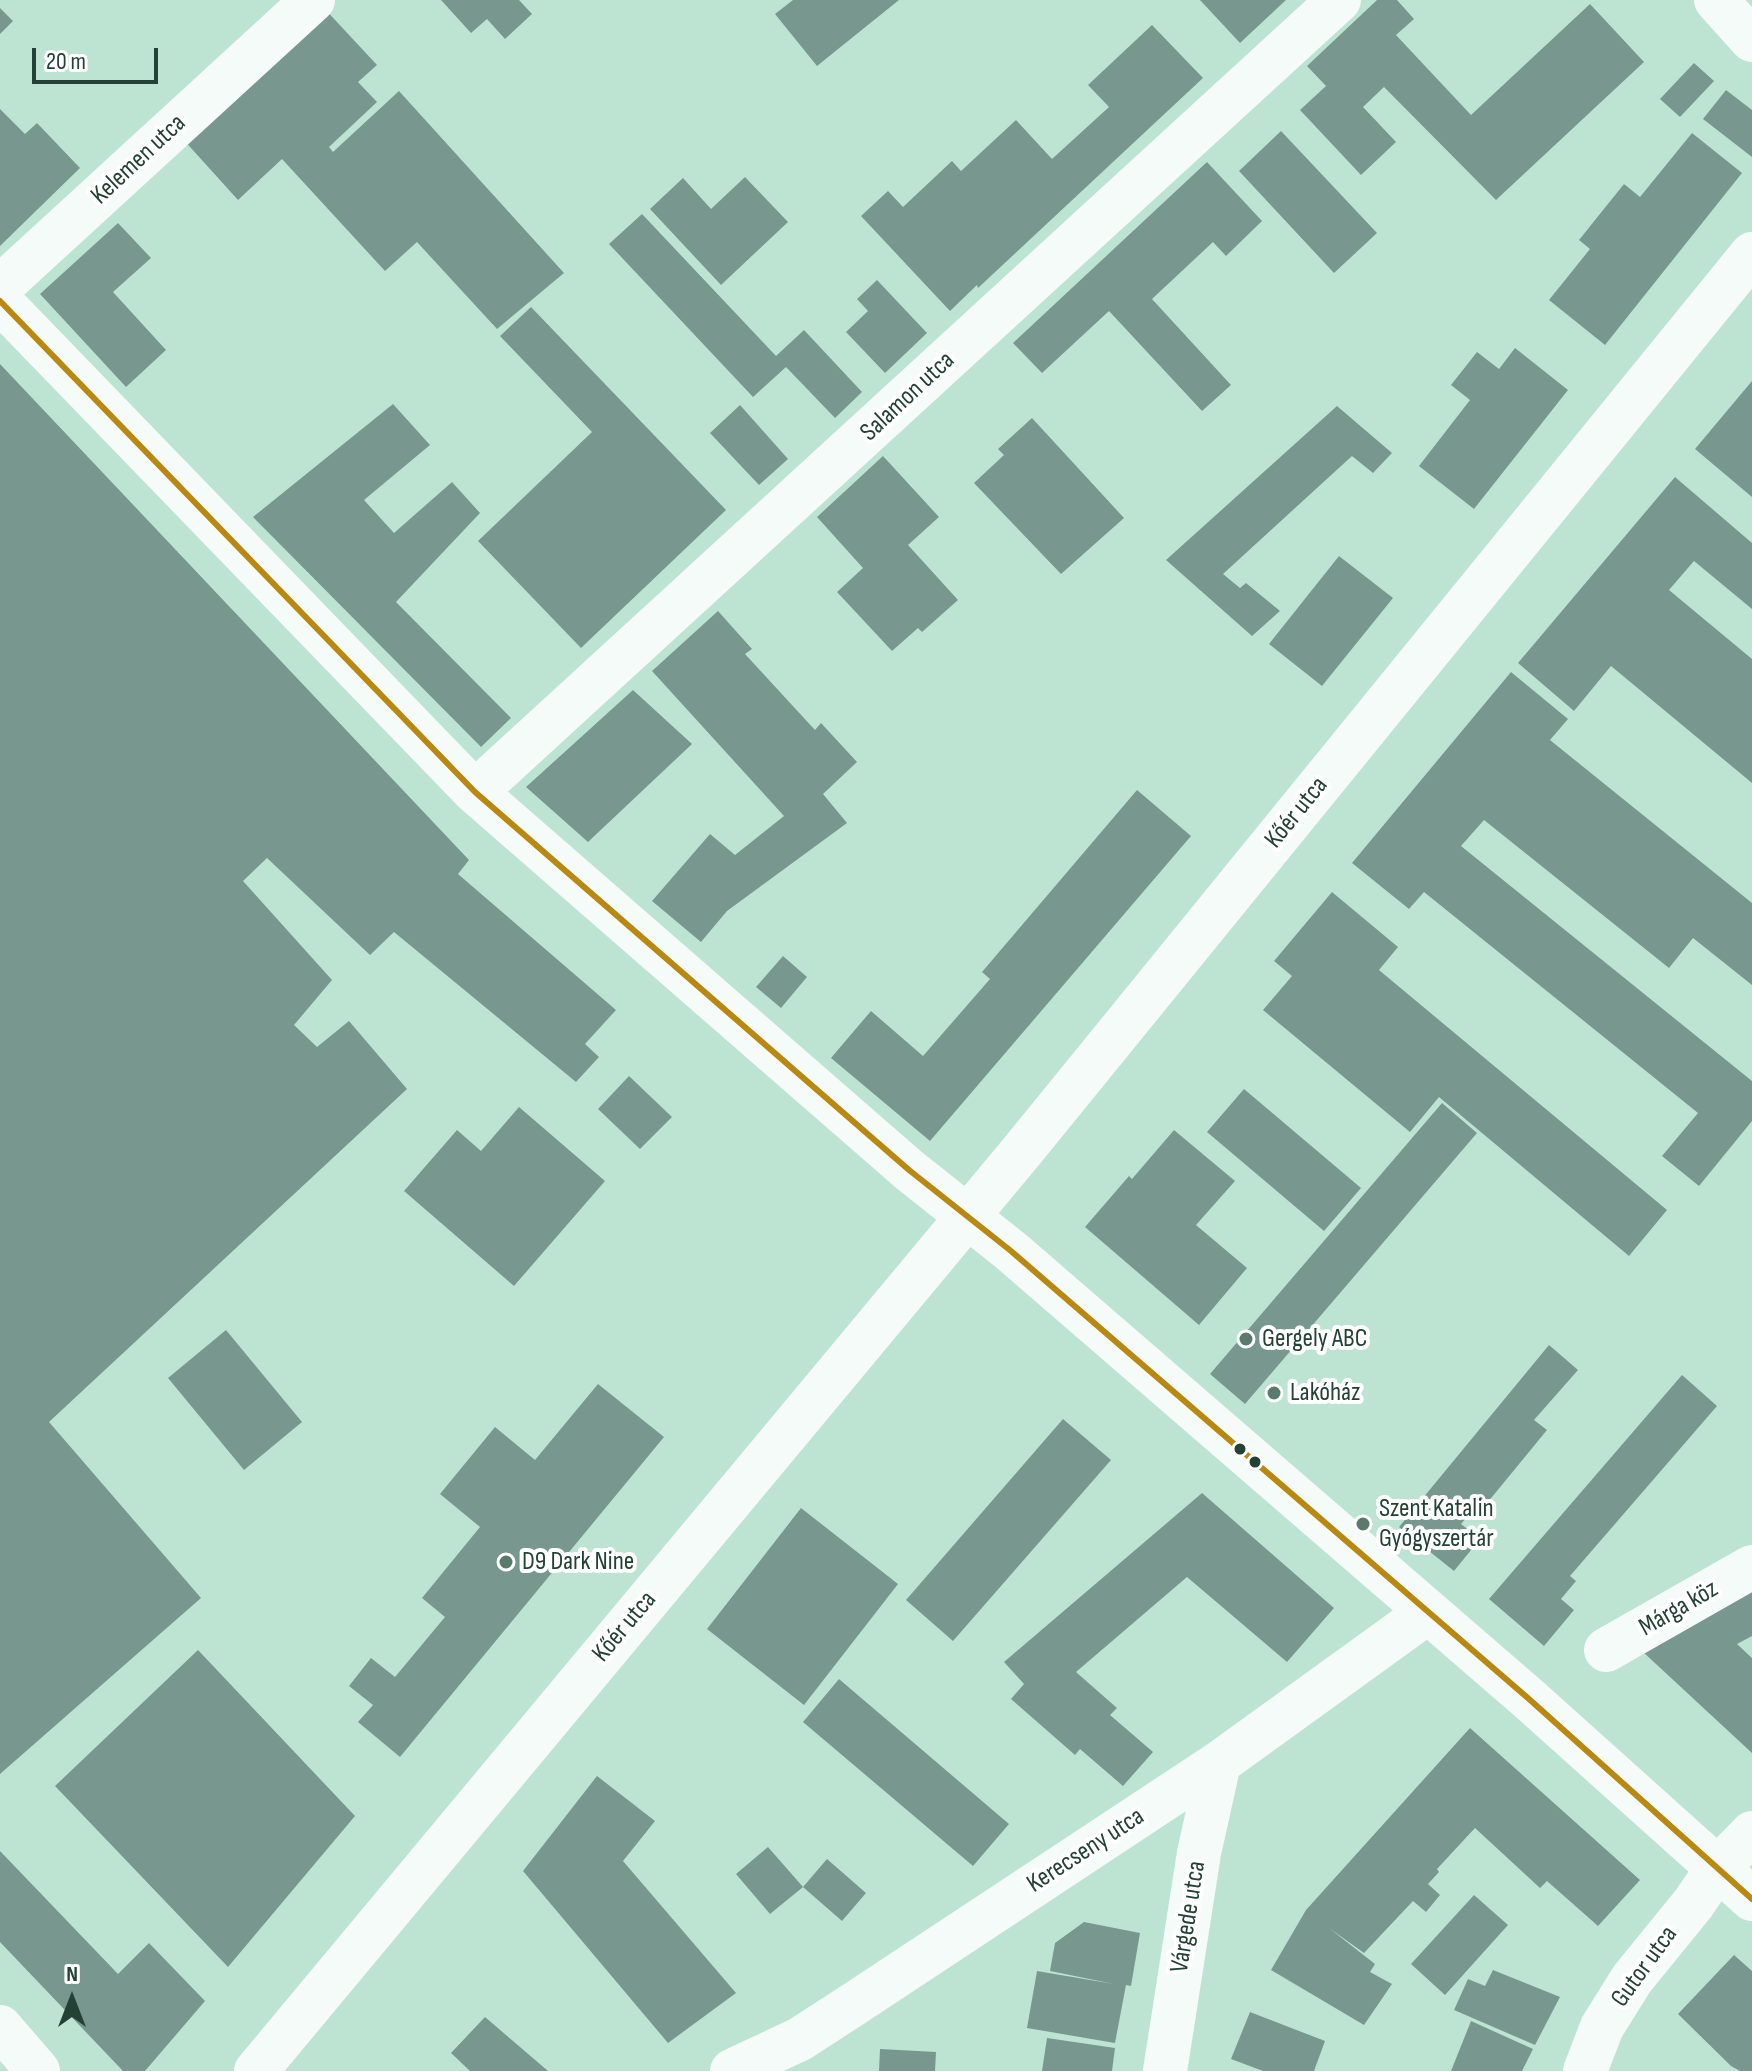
<!DOCTYPE html>
<meta charset="utf-8">
<style>
body{margin:0}
#map{position:relative;width:1752px;height:2071px;overflow:hidden;background:#bde4d3;font-family:"Sofia Sans Condensed",sans-serif}
canvas{display:block}
.north{position:absolute;left:32px;top:1959px;width:80px;height:80px;-webkit-text-stroke:6px #fff;paint-order:stroke;rotate:0deg;font-size:22px;font-weight:700;line-height:32px;text-align:center;color:#244135}
.north::after{content:'';display:block;margin:auto;width:28px;height:36px;background:#244135;clip-path:polygon(50% 0,100% 100%,50% 72%,0 100%)}
.scale{position:absolute;left:32px;top:48px;width:126px;height:36px;box-sizing:border-box;border:4px solid #244135;border-top:0;padding-left:10px;font-size:24px;line-height:28px;white-space:nowrap;color:#244135;-webkit-text-stroke:6px #fff;paint-order:stroke}
</style>
<div id="map">
<canvas width="1752" height="2071"></canvas>
<div class="north">N</div>
<div class="scale">20 m</div>
</div>
<script>
const context = document.querySelector('canvas').getContext('2d');
context.lineJoin = 'round';
function fillPath(path, color) {
  context.fillStyle = color;
  context.fill(path, 'evenodd');
}
function trace(path, color, width, dash) {
  context.strokeStyle = color;
  context.lineWidth = width;
  context.lineCap = dash ? 'butt' : 'round';
  context.setLineDash(dash || []);
  context.stroke(path);
}
function label(font, color, halo, rows, align = 'center') {
  context.font = font + ' "Sofia Sans Condensed",sans-serif';
  context.lineWidth = 8;
  context.setLineDash([]);
  context.textBaseline = 'middle';
  context.strokeStyle = halo;
  context.fillStyle = color;
  for (const [text, x, y, turn = 0] of rows) {
    context.save();
    context.translate(x, y);
    context.rotate((+turn || 0) * Math.PI / 180);
    context.textAlign = isNaN(turn) ? turn : align;
    if (halo) context.strokeText(text, 0, 0);
    context.fillText(text, 0, 0);
    context.restore();
  }
}
const building = new Path2D(`
 M441,0H519L532,14L505,39L487,19L471,33Z
 M793,0H899L817,66L775,14Z
 M1200,0H1286L1240,43Z
 M1377,0H1397L1414,19L1396,35L1471,115L1590,4L1644,62L1496,200L1384,87L1363,107L1396,142L1361,175L1300,110L1326,86L1307,66Z
 M323,7L377,65L358,82L377,102L329,147L333,152L399,91L564,273L497,329L417,242L385,271L282,159L238,200L181,137Z
 M0,8L13,21L0,34Z
 M1152,25L1203,78L978,288L977,285L950,311L861,216L888,191L903,207L952,161L961,171L1016,120L1052,159L1109,107L1088,85Z
 M1694,63L1714,81L1680,117L1660,99Z
 M1726,90L1752,110V157L1703,119Z
 M0,109L25,134L37,123L80,168L0,246Z
 M1281,131L1377,233L1334,273L1239,171Z
 M1692,133L1742,173L1605,345L1549,300L1590,249L1579,240L1624,184L1640,197Z
 M1207,162L1262,221L1226,256L1213,242L1152,299L1231,385L1202,411L1109,311L1042,373L1013,343Z
 M745,177L788,222L721,285L650,209L683,178L711,209Z
 M642,214L776,356L804,330L862,392L835,418L786,367L753,397L609,244Z
 M118,223L151,258L113,292L166,350L126,387L40,294Z
 M877,280L927,333L885,373L846,332L868,311L857,299Z
 M531,307L726,510L581,648L478,541L592,432L500,336Z
 M1515,348L1568,390L1474,509L1419,466L1470,400L1451,385L1477,352L1499,369Z
 M0,364L469,860L458,874L616,1010L585,1044L599,1057L576,1082L394,932L370,955L267,858L243,881L332,980L294,1025L317,1047L349,1021L407,1089L49,1422L201,1598L0,1774Z
 M1752,381V497L1695,449Z
 M393,404L430,445L364,500L394,533L452,482L480,513L396,602L511,718L481,747L253,517Z
 M740,405L788,459L759,485L710,433Z
 M1337,406L1392,453L1373,473L1352,456L1223,574L1240,588L1246,583L1280,611L1252,636L1166,560Z
 M1032,418L1124,518L1061,574L974,483L1004,455L998,449Z
 M883,456L939,517L908,545L958,600L922,632L918,628L892,651L837,592L863,568L817,517Z
 M1675,477L1752,543V609L1694,561L1669,590L1752,659V783L1611,666L1574,711L1518,663Z
 M1339,556L1393,598L1322,686L1269,644Z
 M718,611L752,649L745,654L815,730L821,723L857,762L823,794L847,823L727,911L701,942L652,901L710,834L735,855L784,816L652,671Z
 M1511,672L1568,719L1550,740L1752,903V985L1693,938L1669,968L1484,820L1461,846L1752,1081V1121L1699,1186L1662,1156L1698,1113L1424,892L1409,909L1352,863Z
 M633,690L692,744L588,842L526,787Z
 M1137,790L1191,836L930,1141L831,1058L871,1011L923,1056L990,979L982,972Z
 M1332,892L1398,947L1379,970L1667,1210L1629,1256L1439,1097L1410,1132L1263,1010L1292,976L1274,961Z
 M783,956L807,977L781,1008L756,987Z
 M629,1076L672,1117L640,1149L598,1109Z
 M1244,1089L1361,1188L1324,1231L1207,1132Z
 M1442,1103L1477,1133L1245,1404L1210,1374Z
 M519,1107L605,1181L514,1286L404,1191L457,1130L481,1151Z
 M1174,1130L1235,1181L1196,1225L1247,1268L1199,1325L1085,1227L1129,1176L1132,1179Z
 M226,1330L302,1422L244,1470L168,1378Z
 M1549,1345L1578,1370L1534,1420L1547,1430L1483,1508L1478,1504L1461,1524L1480,1539L1454,1571L1399,1527Z
 M1682,1375L1717,1406L1570,1576L1576,1581L1561,1599L1574,1610L1544,1646L1489,1599Z
 M598,1384L664,1437L400,1757L358,1722L373,1705L349,1686L371,1658L395,1677L445,1617L422,1598L480,1527L440,1494L495,1427L535,1460Z
 M1063,1419L1111,1460L953,1641L906,1600Z
 M1202,1493L1334,1608L1287,1662L1187,1577L1076,1672L1117,1708L1110,1715L1153,1752L1123,1786L1080,1749L1075,1755L1011,1699L1024,1684L1004,1662Z
 M801,1508L898,1584L804,1705L707,1629Z
 M1752,1571V1636L1737,1644L1752,1658V1753L1629,1639Z
 M198,1650L355,1816L228,1967L55,1786Z
 M839,1679L1009,1824L973,1866L803,1722Z
 M1470,1728L1640,1880L1598,1926L1547,1881L1540,1888L1475,1828L1437,1869L1439,1872L1428,1884L1440,1895L1426,1912L1413,1901L1364,1953L1329,1928L1375,1964L1370,1972L1392,1984L1364,2025L1271,1970L1306,1910Z
 M597,1776L655,1821L623,1861L736,1993L668,2043L523,1871Z
 M768,1847L803,1887L770,1914L736,1874Z
 M0,1851L118,1974L149,1943L205,2001L145,2071H123L0,1942Z
 M827,1859L866,1893L842,1921L803,1887Z
 M1474,1895L1508,1925L1445,1995L1411,1964Z
 M1084,1922L1140,1933L1131,1986L1126,1985L1115,2043L1027,2028L1037,1971L1114,1984L1050,1971L1055,1943Z
 M1734,1955L1752,1971V2071H1740L1731,2066L1678,2014Z
 M1493,1970L1560,1997L1535,2045L1454,2010L1468,1979L1485,1986Z
 M1250,2012L1325,2041L1314,2071H1263L1231,2059Z
 M485,2017L548,2071H470L451,2053Z
 M1471,2021L1533,2049L1522,2071H1451Z
 M1047,2038L1115,2048L1112,2071H1042Z
 M880,2049L936,2052L935,2071H879Z`);
const street = new Path2D(`
 M1716,0L1752,40
 M0,287L313,0
 M0,301L475,792L909,1170L1011,1251L1529,1699L1752,1899
 M475,792L1339,0
 M1606,1650L1752,1567
 M0,2027L38,2071
 M256,2071L1022,1151L1752,254
 M732,2071L800,2039L854,2004L1219,1763L1428,1612
 M1165,2071L1199,1853L1219,1763
 M1585,2071L1602,2027L1632,1979L1693,1904L1717,1869L1752,1833`);
const bus1 = new Path2D(`
 M0,301L475,792L909,1170L1011,1251L1529,1699L1752,1899`);
const markers = [
 [1246,1339,8,"#5a7a6c"],
 [1274,1393,8,"#5a7a6c"],
 [1240,1449,7,"#244135"],
 [1255,1462,7,"#244135"],
 [1363,1524,8,"#5a7a6c"],
 [506,1562,8,"#5a7a6c"]
];
const streetNames = [
 ["Kelemen utca",139,160,-43],
 ["Salamon utca",908,397,-43],
 ["Kőér utca",1297,813,-51],
 ["Márga köz",1679,1609,-30],
 ["Kőér utca",625,1627,-50],
 ["Kerecseny utca",1086,1851,-33],
 ["Várgede utca",1189,1917,-81],
 ["Gutor utca",1645,1967,-54]
];
const poiNames = [
 ["Gergely ABC",1262,1339],
 ["Lakóház",1290,1393],
 ["Szent Katalin",1379,1509],
 ["Gyógyszertár",1379,1539],
 ["D9 Dark Nine",522,1562]
];
fillPath(building, '#78988f');
trace(street, '#f5fbf8', 44);
trace(bus1, '#b88810', 6);
for (const [x, y, r, color] of markers) {
  const dot = new Path2D();
  dot.arc(x, y, r, 0, 2 * Math.PI);
  context.fillStyle = color;
  context.fill(dot);
  trace(dot, '#fff', 3);
}
label('26px', '#244135', '#fff', streetNames);
label('26px', '#244135', '#fff', poiNames, 'left');
</script>
